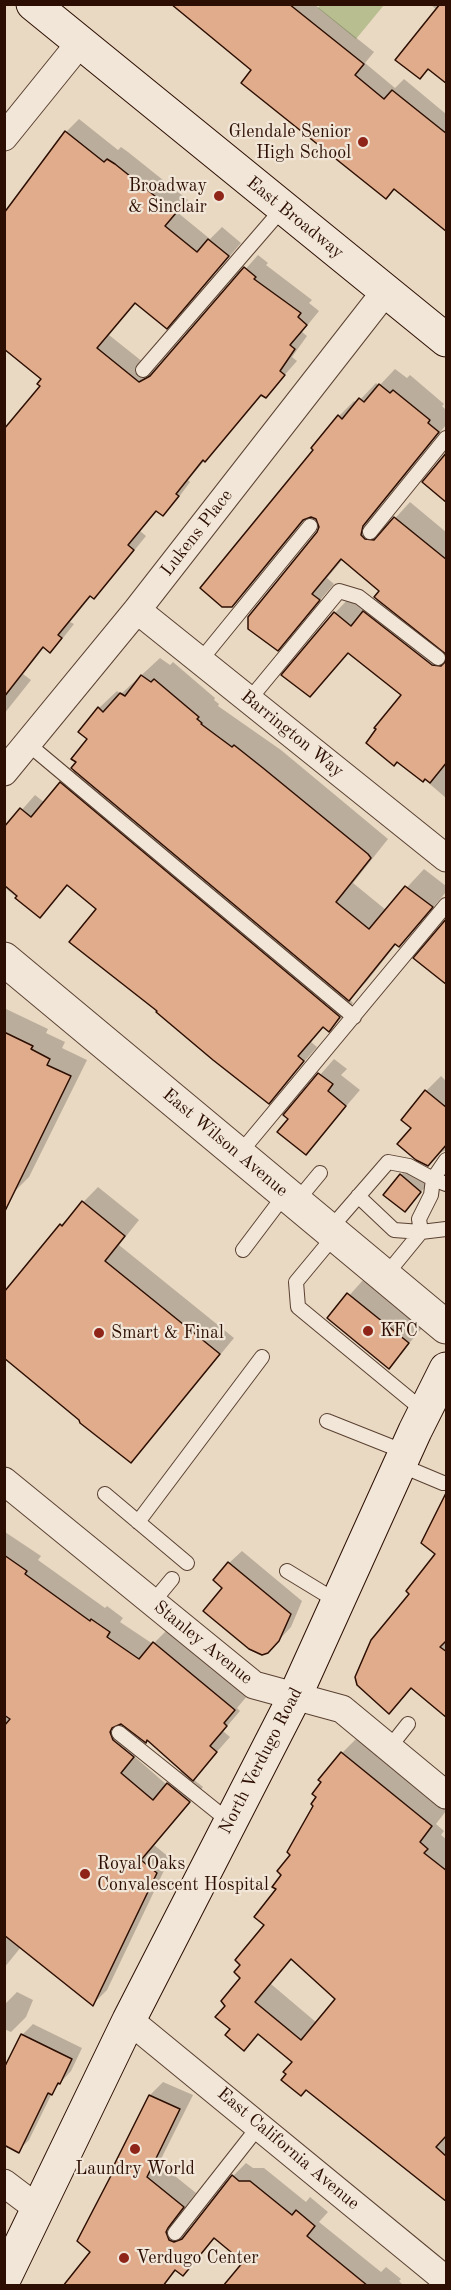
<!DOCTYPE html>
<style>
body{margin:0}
#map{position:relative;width:451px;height:2290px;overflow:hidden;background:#e9d9c2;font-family:"Old Standard TT",serif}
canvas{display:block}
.frame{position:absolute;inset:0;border:6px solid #2c0e02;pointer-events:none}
</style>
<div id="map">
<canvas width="451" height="2290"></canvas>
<div class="frame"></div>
</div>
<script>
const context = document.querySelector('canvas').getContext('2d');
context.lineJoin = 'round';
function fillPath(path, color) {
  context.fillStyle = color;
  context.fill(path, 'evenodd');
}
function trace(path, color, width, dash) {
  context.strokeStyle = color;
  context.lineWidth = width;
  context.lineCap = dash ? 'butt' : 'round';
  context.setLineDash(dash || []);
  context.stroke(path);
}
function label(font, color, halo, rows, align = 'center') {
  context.font = font + ' "Old Standard TT",serif';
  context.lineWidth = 4.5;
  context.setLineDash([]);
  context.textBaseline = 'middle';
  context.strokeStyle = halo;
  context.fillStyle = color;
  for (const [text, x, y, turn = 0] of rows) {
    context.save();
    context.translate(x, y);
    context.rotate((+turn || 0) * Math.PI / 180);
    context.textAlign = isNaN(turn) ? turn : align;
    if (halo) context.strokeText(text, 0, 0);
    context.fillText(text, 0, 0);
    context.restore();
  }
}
const green = new Path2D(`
 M320,5V4L384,5L356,39L318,8Z`);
const shadow = new Path2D(`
 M182,4H314L374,52L365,63L395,88L404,79L446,114V228L253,70Z
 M430,4H446L437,10Z
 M79,119L118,150L121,147L128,152L188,200L177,212L210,239L222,227L241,243L180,314L137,302L109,335L153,370L161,365L258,255L268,263L266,265L312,300L309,303L319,311L302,332L307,336L292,357L297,361L266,396L262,394L218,447L205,460L188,480L190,482L176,501L163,514L158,510L140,531L146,536L107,584L94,597L92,595L70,622L74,624L63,638L50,651L45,646L23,674L31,680L4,714V432L42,386L44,378L16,197L66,132Z
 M395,369L407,378L410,375L444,404L442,406L446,410V425L378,509L377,518L381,524L389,525L410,502L446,532V798L424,779L403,695L349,652L309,695L335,613L350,597L366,610L378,598L381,590L343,559L327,578L334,584L278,649L319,532L320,522L312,516L306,518L248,589L232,605L315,450L339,416L354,401L357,403L376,383L379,386Z
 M160,658L170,665L173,662L215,698L214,700L219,704L218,706L281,750L388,839L353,883L386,910L424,869L446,886V892L417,927L399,945L397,943L367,981L349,999L353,1003L343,1016L329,1030L324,1026L311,1042L317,1047L269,1102L98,908L68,884L40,916L4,887V830L35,795L45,803L75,769L89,739L99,708L117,691L121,694Z
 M4,1008L48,1029L46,1033L65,1042L62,1048L87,1060L29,1177L13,1193L4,1186Z
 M334,1059L347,1069L341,1075L360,1090L306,1153L290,1119L285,1115Z
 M441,1076L446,1081V1150L440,1153L428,1164L413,1127L426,1091Z
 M416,1160L435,1176L405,1210L401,1175Z
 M98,1187L139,1220L119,1245L234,1338L145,1446L130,1461L4,1294L61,1225Z
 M364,1279L423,1327L389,1367L329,1318Z
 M446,1501V1716L412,1688L389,1712L411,1594L438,1554Z
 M5,1532L41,1556L38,1560L105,1608L107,1606L123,1618L120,1622L153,1644L168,1629L248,1695L237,1708L240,1711L223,1731L230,1737L193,1779L203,1787L154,1845L170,1858L107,1990L93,2004L21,1947L4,1968ZM149,1740L183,1769L167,1785L135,1757Z
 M242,1551L302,1601L291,1627L268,1652L224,1587L229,1563Z
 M359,1736L446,1807V1811L436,1824L444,1831L441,1835L446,1839V2201L294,2061L259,2033L244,2049L232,2029L227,2006L242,1978L266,1925L293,1855L342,1753ZM292,1959L337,1998L317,2023L271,1984Z
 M17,1992L33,2000L26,2017L11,2032L4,2029V2005Z
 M33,2024L82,2048L71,2071L53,2091L29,2140L18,2151L22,2035Z
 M163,2082L193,2095L159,2163L196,2193L181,2213L179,2218L182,2226L189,2229L193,2227L233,2176L246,2163L253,2168H264L306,2202L310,2197L328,2212L319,2222L381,2272L386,2267L401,2279L399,2281L404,2286H225L245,2261L215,2237L183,2274L177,2269L163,2286L92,2251L118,2165L150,2095Z`);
const building = new Path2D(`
 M171,4H289L364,64L355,75L384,99L392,90L447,134V232L394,189L386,199L241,83L251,70Z
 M440,4H447V84L428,69L420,79L395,60Z
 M65,131L104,162L107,159L115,164L176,213L165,226L197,252L208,239L229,256L167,329L135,303L97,348L139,382L150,376L244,267L256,277L254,279L301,313L298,317L307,325L290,345L295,349L280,371L285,375L266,398L261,395L205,462L203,460L176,494L179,496L163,516L156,511L128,545L134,550L94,599L90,596L85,602L58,635L62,638L50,653L43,647L4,697V429L40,386L37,384L41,379L4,349V213Z
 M379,384L390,393L393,390L430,420L428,423L439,432L363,526L361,535L365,539L374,540L394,517L447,560V655L374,597L379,591L341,559L312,594L320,600L278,651L248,629V617L317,532L319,527L316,519L311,517L303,520L232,607H222L200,588L313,450L311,448L338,415L342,419L359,398L364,402Z
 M447,452V503L422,482Z
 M363,611L432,665L441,666L447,660V762L430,783L425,779L423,782L397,762L394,766L366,743L376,729L374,728L401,695L348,653L310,697L281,675L334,612L351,626Z
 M141,675L151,682L154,679L199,717L197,719L202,723L201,724L232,747L234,745L263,768L368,854L371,858L336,902L369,929L405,886L433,907L399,947L395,944L349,1001L71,768L76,762L71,759L87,739L78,732L98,707L103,712L120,693L125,696Z
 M60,782L340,1017L329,1032L323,1027L298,1056L304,1061L269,1104L213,1060L156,1012L157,1011L69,942L96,909L67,885L40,918L15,898L17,896L4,885V827L20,808L31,817Z
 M447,918V985L413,958Z
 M4,1032L33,1046L31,1049L50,1059L47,1065L71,1076L4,1213Z
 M318,1073L333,1084L328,1091L346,1106L306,1155L277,1132L288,1119L283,1115Z
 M425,1090L447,1108V1144L428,1166L416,1160L397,1144L411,1128L401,1120Z
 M400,1174L421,1192L405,1212L383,1195Z
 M82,1201L125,1236L105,1261L220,1354L131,1463L80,1423L79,1420L4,1358V1292L60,1224L62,1226Z
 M347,1293L409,1343L389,1369L327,1318Z
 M447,1491V1640L440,1647L447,1652V1718L411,1688L389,1714L357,1685L355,1677L371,1640L409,1594L406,1591L435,1554L421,1543Z
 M4,1555L27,1571L25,1574L90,1621L91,1619L110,1632L107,1637L139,1659L153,1642L235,1710L224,1723L227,1726L210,1746L217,1752L193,1781L147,1740L146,1743L121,1724L112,1728L110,1732L113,1740L134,1757L121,1773L153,1800L167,1783L190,1802L141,1860L157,1873L93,2006L4,1935V1726L10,1719L4,1715Z
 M228,1562L291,1614L279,1641L268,1653L262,1655L249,1649L203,1611L222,1588L213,1580Z
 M341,1752L432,1826L420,1842L428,1849L424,1853L447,1871V2135L436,2147L447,2157V2202L306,2090L301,2096L281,2080L286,2074L283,2072L292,2062L258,2034L244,2051L225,2035L230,2029L215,2017L225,2006L221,2001L240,1978L234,1972L240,1965L235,1960L264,1925L254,1917L276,1889L272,1887L281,1875L277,1871L290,1855L287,1852L313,1806L311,1804L316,1797L312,1794L321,1782L318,1780ZM291,1959L335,1999L301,2040L255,2002Z
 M21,2034L72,2059L60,2084L58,2083L52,2095L48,2093L19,2153L4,2145V2068Z
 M149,2095L180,2109L147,2177L184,2207L168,2228L166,2232L169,2240L174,2242L182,2239L232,2175L239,2181H250L292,2215L296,2210L315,2226L307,2236L368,2286H223L243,2262L214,2238L183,2276L175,2270L163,2286H63L90,2252L77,2241L116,2166L114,2165Z`);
const service = new Path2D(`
 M143,370L283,208
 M370,532L446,438
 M200,661L310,526
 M249,700L339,591L359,597L438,658
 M28,744L354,1017
 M239,1154L446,905
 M358,1196L394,1230L421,1232L446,1229
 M296,1202L320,1173
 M329,1230L388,1162L409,1166L433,1179L446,1184
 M335,1235L296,1282L298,1307L424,1411
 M243,1250L286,1193
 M385,1276L421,1232L419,1219L431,1195L433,1179L446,1160
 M327,1421L405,1452
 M400,1465L443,1483
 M105,1494L187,1563
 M138,1522L262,1357
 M287,1571L338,1602
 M153,1602L172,1579
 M119,1733L230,1822
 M389,1748L408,1724
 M175,2233L259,2126`);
const minor = new Path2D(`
 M4,137L80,43
 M137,610L446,858
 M4,772L137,610L385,292
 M4,1481L254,1685L342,1709L446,1795
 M129,2020L446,2280
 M4,2183L37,2208`);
const tertiary = new Path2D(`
 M4,959L446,1327`);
const secondary = new Path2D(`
 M33,4L446,340
 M4,2279L129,2020L295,1696L415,1431L446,1369`);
const markers = [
 [363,142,6,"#8f2418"],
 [219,196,6,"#8f2418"],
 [368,1331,6,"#8f2418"],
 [99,1333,6,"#8f2418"],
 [85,1874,6,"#8f2418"],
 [135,2149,6,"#8f2418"],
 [124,2258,6,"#8f2418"]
];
const poiNames = [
 ["Glendale Senior",351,132,"right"],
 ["High School",351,153,"right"],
 ["Broadway",207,186,"right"],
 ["& Sinclair",207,207,"right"],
 ["KFC",380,1331],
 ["Smart & Final",111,1333],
 ["Royal Oaks",97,1864],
 ["Convalescent Hospital",97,1885],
 ["Laundry World",135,2169,"center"],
 ["Verdugo Center",136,2258]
];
const streetNames = [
 ["East Broadway",295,218,39],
 ["Lukens Place",197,533,-52],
 ["Barrington Way",292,734,39],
 ["East Wilson Avenue",225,1143,40],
 ["Stanley Avenue",203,1643,39],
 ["North Verdugo Road",261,1761,-63],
 ["East California Avenue",288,2149,40]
];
fillPath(green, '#b9be91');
fillPath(shadow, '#0003');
fillPath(building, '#e1ac8c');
trace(building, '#2c0e02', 1.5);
trace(service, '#5b4132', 16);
trace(minor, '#5b4132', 29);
trace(tertiary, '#5b4132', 35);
trace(secondary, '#2c0e02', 35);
trace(service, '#f1e6d7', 14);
trace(minor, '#f1e6d7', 27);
trace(tertiary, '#f1e6d7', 33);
trace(secondary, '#f1e6d7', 33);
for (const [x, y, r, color] of markers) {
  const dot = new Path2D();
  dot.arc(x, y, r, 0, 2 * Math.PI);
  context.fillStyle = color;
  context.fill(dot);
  trace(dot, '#f1e6d7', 2);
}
label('18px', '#2c0e02', '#f1e6d7', poiNames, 'left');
label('18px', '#2c0e02', '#f1e6d7', streetNames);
</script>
